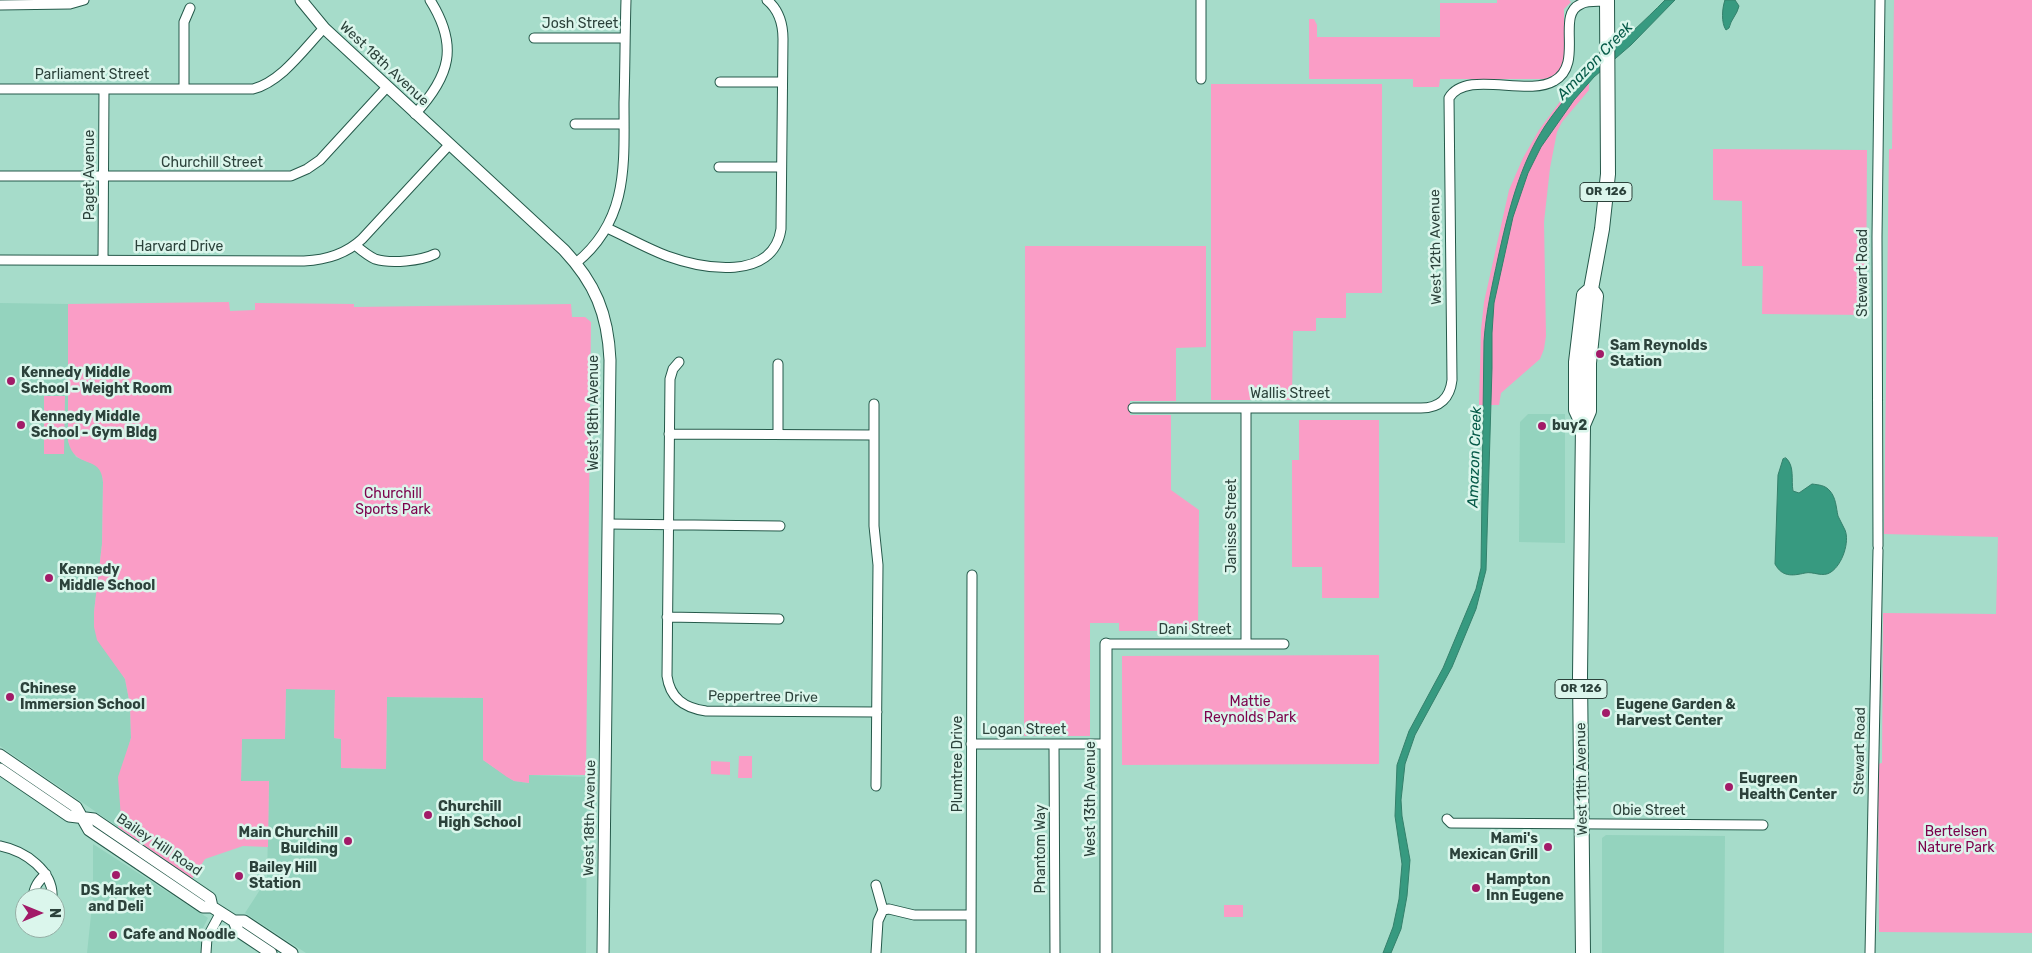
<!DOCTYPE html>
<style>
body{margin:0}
#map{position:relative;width:2032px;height:953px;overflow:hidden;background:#a6dcca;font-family:Rubik,sans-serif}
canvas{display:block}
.north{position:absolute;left:15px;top:888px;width:50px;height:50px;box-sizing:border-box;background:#dbf6ec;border:1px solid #95aea5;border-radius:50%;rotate:90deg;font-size:14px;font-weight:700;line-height:20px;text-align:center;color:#2c423b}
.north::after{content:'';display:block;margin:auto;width:18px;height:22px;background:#a21b68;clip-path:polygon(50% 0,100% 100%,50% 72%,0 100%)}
</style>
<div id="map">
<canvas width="2032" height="953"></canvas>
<div class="north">N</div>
</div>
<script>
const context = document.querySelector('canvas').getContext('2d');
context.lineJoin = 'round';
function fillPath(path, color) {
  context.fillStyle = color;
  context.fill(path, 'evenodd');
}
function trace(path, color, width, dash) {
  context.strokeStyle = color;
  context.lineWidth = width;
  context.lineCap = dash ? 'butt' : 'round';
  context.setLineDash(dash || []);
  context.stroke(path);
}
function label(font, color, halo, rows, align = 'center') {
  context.font = font + ' Rubik,sans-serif';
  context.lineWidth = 5;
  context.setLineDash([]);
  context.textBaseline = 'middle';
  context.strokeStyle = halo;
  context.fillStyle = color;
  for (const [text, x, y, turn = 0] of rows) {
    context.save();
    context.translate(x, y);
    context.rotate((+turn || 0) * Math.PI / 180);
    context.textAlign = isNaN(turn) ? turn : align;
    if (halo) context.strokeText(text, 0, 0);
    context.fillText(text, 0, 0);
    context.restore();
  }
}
const built = new Path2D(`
 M0,303L68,304V441L76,457L99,466L102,472L103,482L102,544L94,612L115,664L125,679L130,705L131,738L126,756L121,818L118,827L0,746Z
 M1528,414H1565V543L1519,542L1520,422Z
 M286,689L335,690L334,738L341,739V768L386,769L387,697L484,698L483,760L514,781L529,783V775L587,777L586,953H306L245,913L267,879L269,782L241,781L242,739H285Z
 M1606,835L1725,836L1724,953H1602V838Z
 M93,844L208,918L202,930L201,953H87L93,896Z`);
const green = new Path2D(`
 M1497,0H1569L1571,2L1564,9V61C1560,72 1554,78 1542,79H1440L1439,87H1413V79H1309V19H1314L1317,25V37H1440V3H1497Z
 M1894,0H2032V933L1879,932L1878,764L1882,763L1883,613L1996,614L1998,537L1884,534L1889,149H1892Z
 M1589,70V90L1562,122L1557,132L1550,168L1544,222L1546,336L1544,349L1540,359L1501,393L1499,405H1479L1481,330L1484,302L1509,190L1523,158L1539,130L1573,84Z
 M1211,84H1382V293H1346V318H1316V331H1293L1292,400H1211Z
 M1713,149L1867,150L1866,315L1762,314L1763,266H1742V201L1713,200Z
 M1025,246H1206V347L1176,348V401H1130V415H1171V490L1199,510L1198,631H1119V623H1090V736H1024Z
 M229,302L230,311L255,310V303L354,304V307L571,304L572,317H585L591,322L586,775H529V783L514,781L507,777L483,760V698L387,697L386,769L341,768V739L334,738L335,690L286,689L285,739H242L241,781H269L268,847L243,846L205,859L192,879L118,827L121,818L118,777L131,738L130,705L125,679L97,640L94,627V612L102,544L103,482C101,453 75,471 68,441V304Z
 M44,396H65L64,454H44Z
 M1299,420H1379V598H1322V567H1292V460H1299Z
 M1379,655V764L1122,765V656Z
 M739,756H752V778H738Z
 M711,761L730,762V775L711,774Z
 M1224,905H1243V917H1224Z`);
const water = new Path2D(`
 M1665,0H1675L1631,45L1594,77L1574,100L1541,147L1528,173L1513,217L1494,303L1492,333V368L1486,570L1476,609L1452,667L1415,735L1405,764L1401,800L1402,816L1410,860L1407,896L1401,929L1391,953H1383L1393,927L1399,899L1402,864L1395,816L1397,765L1409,731L1443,668L1476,589L1481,568L1484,341C1486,312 1492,286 1498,258C1508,213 1519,166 1545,126C1577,78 1625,41 1665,0Z
 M1725,0H1735L1739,6C1737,15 1731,19 1729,28L1726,30C1721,23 1722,8 1725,0Z
 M1786,458C1795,466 1791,480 1793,491L1799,493L1812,484C1819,485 1825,485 1830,491C1836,498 1836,507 1838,516C1840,521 1843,525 1845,530C1850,542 1842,565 1831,572C1823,578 1813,571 1805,573C1792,576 1782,577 1775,564L1778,475L1783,459Z`);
const street = new Path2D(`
 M1201,0V79
 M0,5L70,4L84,0
 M534,38H625
 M720,82H782
 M0,89H253C282,81 303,50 324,28
 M184,89V22L190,8
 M415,114C450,76 459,46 430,0
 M575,124H624
 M719,167H781
 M0,176H291L307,169L320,160L387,87
 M607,228C627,237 646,248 667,256C703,269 773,282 781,229L783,39C783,23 779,10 767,0
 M355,245C361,250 368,256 375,259C391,264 421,261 435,254
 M0,260L304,261C326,260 346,254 362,239L449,145
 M103,260L104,89
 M576,263C629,220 624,164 624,103C625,68 625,34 626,0
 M679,362L673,369L670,379L667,676C670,698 684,708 706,711L877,712
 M874,404V526L878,565L876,786
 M1133,408H1421C1440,408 1450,398 1452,380L1449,98C1466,69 1527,97 1554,81C1585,64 1555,14 1581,4C1588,0 1599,2 1607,1
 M1246,408V644
 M669,434L874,435
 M778,434V364
 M608,524L780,526
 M1878,546L1877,237L1880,0
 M667,617L779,619
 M1106,644H1284
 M971,744H1106
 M1054,744L1055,953
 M1447,819L1451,823L1763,825
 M0,846C25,851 54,871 52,898
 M33,898C34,887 38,881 46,874
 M883,910L889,909L914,915H971
 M206,953L207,938L221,912
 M876,953L878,921L883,910L876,885
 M971,953L972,575
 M1870,953L1878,550`);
const secondary = new Path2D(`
 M301,0L324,28L564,250C595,283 608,314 610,360L603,953
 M0,755L76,807L89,830L203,907H212L234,921H244L292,953
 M0,769L69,816L94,819L210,898L212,907
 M234,921L238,931L271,953
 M1106,953V644`);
const primary = new Path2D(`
 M1583,425L1589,411V363L1596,296L1591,289
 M1583,953L1580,676L1583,425L1576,410V362L1584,295L1591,289L1602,229L1608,174L1607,0`);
const markers = [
 [1600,354,5,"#a21b68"],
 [11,381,5,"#a21b68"],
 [21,425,5,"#a21b68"],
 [1542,426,5,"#a21b68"],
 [49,578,5,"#a21b68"],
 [10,697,5,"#a21b68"],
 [1606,713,5,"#a21b68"],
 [1729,787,5,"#a21b68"],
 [428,815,5,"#a21b68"],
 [348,841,5,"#a21b68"],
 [1548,847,5,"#a21b68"],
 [116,875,5,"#a21b68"],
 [239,876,5,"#a21b68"],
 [1476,888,5,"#a21b68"],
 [113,935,5,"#a21b68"]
];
const shields = [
 [1606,192,52],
 [1581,689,52]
];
const shieldNames = [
 ["OR 126",1606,192],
 ["OR 126",1581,689]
];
const streetNames = [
 ["Josh Street",580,24],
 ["West 18th Avenue",384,64,43],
 ["Parliament Street",92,75],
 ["Churchill Street",212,163],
 ["Paget Avenue",90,175,-90],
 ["Harvard Drive",179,247],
 ["West 12th Avenue",1436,247,-91],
 ["Stewart Road",1863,273,-90],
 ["Wallis Street",1290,394],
 ["West 18th Avenue",594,413,-90],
 ["Janisse Street",1232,526,-90],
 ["Dani Street",1195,630],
 ["Peppertree Drive",763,697,1],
 ["Logan Street",1024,730],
 ["Stewart Road",1860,751,-89],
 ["Plumtree Drive",958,764,-90],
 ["West 11th Avenue",1582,779,-91],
 ["West 13th Avenue",1091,799,-90],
 ["Obie Street",1649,811],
 ["West 18th Avenue",590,818,-89],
 ["Bailey Hill Road",159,845,34],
 ["Phantom Way",1041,849,-90]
];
const poiNames = [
 ["Sam Reynolds",1610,346],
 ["Station",1610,362],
 ["Kennedy Middle",21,373],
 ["School - Weight Room",21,389],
 ["Kennedy Middle",31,417],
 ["School - Gym Bldg",31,433],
 ["buy2",1552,426],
 ["Kennedy",59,570],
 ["Middle School",59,586],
 ["Chinese",20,689],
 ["Immersion School",20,705],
 ["Eugene Garden &",1616,705],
 ["Harvest Center",1616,721],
 ["Eugreen",1739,779],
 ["Health Center",1739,795],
 ["Churchill",438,807],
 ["High School",438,823],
 ["Main Churchill",338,833,"right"],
 ["Building",338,849,"right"],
 ["Mami's",1538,839,"right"],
 ["Mexican Grill",1538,855,"right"],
 ["Bailey Hill",249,868],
 ["Station",249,884],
 ["Hampton",1486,880],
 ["Inn Eugene",1486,896],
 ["DS Market",116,891,"center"],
 ["and Deli",116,907,"center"],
 ["Cafe and Noodle",123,935]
];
const parkNames = [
 ["Churchill",393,494],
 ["Sports Park",393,510],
 ["Mattie",1250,702],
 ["Reynolds Park",1250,718],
 ["Bertelsen",1956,832],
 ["Nature Park",1956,848]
];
const waterNames = [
 ["Amazon Creek",1595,61,-46],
 ["Amazon Creek",1475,457,-88]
];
fillPath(built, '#94d3be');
fillPath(green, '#fa9dc6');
fillPath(water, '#379a80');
trace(water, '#34806b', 1);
trace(street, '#25594a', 11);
trace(secondary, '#25594a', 13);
trace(primary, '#25594a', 16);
trace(street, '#fff', 9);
trace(secondary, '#fff', 11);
trace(primary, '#fff', 14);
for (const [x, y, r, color] of markers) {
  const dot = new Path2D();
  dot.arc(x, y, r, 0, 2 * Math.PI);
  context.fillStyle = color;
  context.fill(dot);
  trace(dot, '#dbf6ec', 2);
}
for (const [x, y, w] of shields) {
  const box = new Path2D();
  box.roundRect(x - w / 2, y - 9.5, w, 19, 4);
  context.fillStyle = '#dbf6ec';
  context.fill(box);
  trace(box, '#2c423b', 1);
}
label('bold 12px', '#2c423b', null, shieldNames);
label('14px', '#2c423b', '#dbf6ec', streetNames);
label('bold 14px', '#2c423b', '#dbf6ec', poiNames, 'left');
label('14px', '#7c024c', '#dbf6ec', parkNames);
label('italic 15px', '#065a48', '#dbf6ec', waterNames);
</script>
